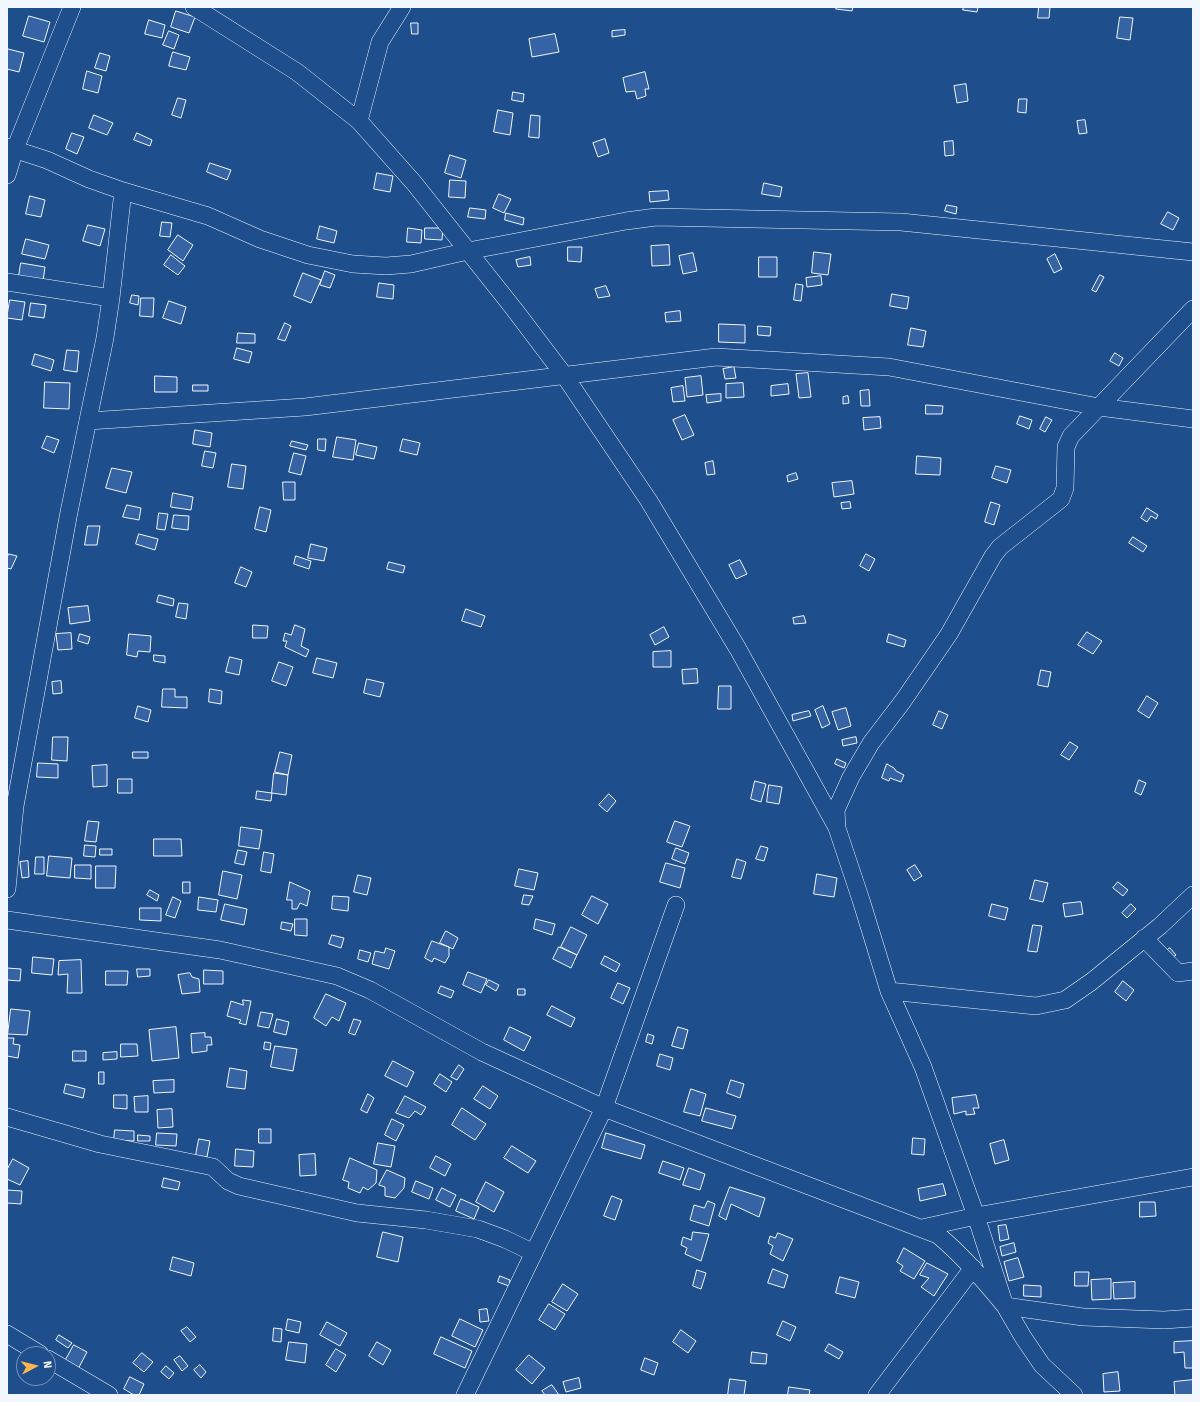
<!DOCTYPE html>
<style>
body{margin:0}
#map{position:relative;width:1200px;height:1402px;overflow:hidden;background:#1f4e8c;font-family:"Fira Sans",sans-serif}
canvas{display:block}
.frame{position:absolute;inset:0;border:8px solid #f2f6ff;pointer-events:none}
.north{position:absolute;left:16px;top:1346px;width:40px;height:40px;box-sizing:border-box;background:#1f4e8c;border:1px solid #7391ba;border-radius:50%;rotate:83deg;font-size:11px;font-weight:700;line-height:16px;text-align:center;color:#f2f6ff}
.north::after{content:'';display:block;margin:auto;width:14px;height:18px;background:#ffb74d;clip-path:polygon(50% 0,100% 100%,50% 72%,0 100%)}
</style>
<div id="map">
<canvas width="1200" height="1402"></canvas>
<div class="frame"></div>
<div class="north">N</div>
</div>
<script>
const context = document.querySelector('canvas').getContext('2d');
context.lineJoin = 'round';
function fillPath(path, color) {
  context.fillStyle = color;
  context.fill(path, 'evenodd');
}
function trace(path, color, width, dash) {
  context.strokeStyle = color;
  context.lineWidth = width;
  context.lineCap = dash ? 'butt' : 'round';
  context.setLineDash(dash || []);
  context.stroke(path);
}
const building = new Path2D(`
 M837,7H853L852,11L836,9Z
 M964,7H978L977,12L963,10Z
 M1039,7H1050L1049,18H1038Z
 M176,11L195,17L189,33L171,27Z
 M29,16L50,22L44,42L23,36Z
 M1120,17L1133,18L1130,40L1117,38Z
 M149,20L165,25L162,38L145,34Z
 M411,23H418V34H412Z
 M625,30V35L612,37V31Z
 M169,31L179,35L174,49L163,45Z
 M555,34L559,52L532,57L529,39Z
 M8,49L24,53L19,72L7,69Z
 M173,52L190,57L186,70L169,66Z
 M100,53L110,56L106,71L95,68Z
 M87,71L102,76L98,93L83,89Z
 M645,72L649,89H645L646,96L637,99L635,91L626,92L623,78Z
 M966,84L968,101L957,103L954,86Z
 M513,92L524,94L523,102L512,100Z
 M178,98L186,100L181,118L172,115Z
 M1019,99H1027L1026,113L1018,112Z
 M498,110L513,113L510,135L494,132Z
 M94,115L113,123L107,135L89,128Z
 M531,115L540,116L539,138L529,137Z
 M1085,120L1087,133L1079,134L1077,121Z
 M72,133L84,137L77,154L66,149Z
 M137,133L152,140L150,146L134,140Z
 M605,139L609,153L598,157L593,143Z
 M953,141L954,155L945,156L944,142Z
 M450,155L466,160L461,178L445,173Z
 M210,163L231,170L227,180L207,172Z
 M377,173L393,176L390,192L374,189Z
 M450,180L466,181L465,198L449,197Z
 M764,183L782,187L780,197L762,194Z
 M668,191L669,200L650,202L649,192Z
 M499,194L511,199L504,213L493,208Z
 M30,196L45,200L41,217L26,214Z
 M947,205L957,207L956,214L945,211Z
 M470,208L486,210L485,219L468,217Z
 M1168,212L1179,218L1173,230L1161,224Z
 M506,213L524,218L523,225L505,220Z
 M162,222L172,223L170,237L160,236Z
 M88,225L105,229L100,246L83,241Z
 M320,226L337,231L334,243L317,239Z
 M408,228L422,230L421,243L407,242Z
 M425,228H443L442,240L425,239Z
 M178,235L193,245L183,261L168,250Z
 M26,239L49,245L45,259L22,254Z
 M669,245L670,265L652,266L651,246Z
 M568,247H582L581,262L568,261Z
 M814,252L831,254L828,275L812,273Z
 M693,253L697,271L683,274L679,256Z
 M1055,254L1062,269L1054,273L1047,259Z
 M171,255L185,266L178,275L164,265Z
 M530,257L531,265L518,267L516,260Z
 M759,257H777V277H759Z
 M21,263L45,267L43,281L19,276Z
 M325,271L335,275L330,288L320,285Z
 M303,273L321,280L311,303L294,296Z
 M1100,275L1104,277L1096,292L1092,290Z
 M821,276L822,285L807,287L806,278Z
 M379,283L394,285L393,299L377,297Z
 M796,284L803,285L801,301L794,300Z
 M606,286L610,296L598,298L595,289Z
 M892,294L909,297L907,309L890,306Z
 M132,295L139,296L138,305L130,303Z
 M141,298H154L153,317L140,316Z
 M10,300L25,302L22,320L7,318Z
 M169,301L186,307L181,324L163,318Z
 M31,303L46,305L44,318L29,316Z
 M680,311L681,321L666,322L665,313Z
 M285,323L291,326L285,341L278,339Z
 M719,324L745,325V343L719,342Z
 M758,326L771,327L770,336L758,335Z
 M911,328L926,331L923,347L908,345Z
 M238,333L255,334V343H237Z
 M237,348L252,352L249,363L234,359Z
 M67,350L79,351L77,372L64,370Z
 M1115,353L1123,358L1119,366L1110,361Z
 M35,354L54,360L51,371L32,365Z
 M734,367L736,378L725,379L723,369Z
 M808,373L811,397L799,398L796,374Z
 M155,376L177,377V392H155Z
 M701,376L703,395L687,397L685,378Z
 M45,382L70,383L69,409L44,408Z
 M743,383L744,397L726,398V384Z
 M788,384L789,394L771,396V386Z
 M193,385H208V391H193Z
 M683,386L685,401L673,402L671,388Z
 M869,390L870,406H861L860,391Z
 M721,394V401L707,403L706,395Z
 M848,396L849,403L843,404V397Z
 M926,405L943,406L942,414H926Z
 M685,415L694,435L682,440L673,420Z
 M1020,416L1032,420L1029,429L1017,424Z
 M880,417L881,428L864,430L863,418Z
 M1046,417L1052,420L1045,432L1040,429Z
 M195,430L212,433L210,447L193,444Z
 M47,436L59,440L54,453L42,448Z
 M337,437L356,440L353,460L333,457Z
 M318,439H326L325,451L318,450Z
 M403,439L420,443L417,455L400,451Z
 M292,441L308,445L306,450L290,446Z
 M359,443L377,447L374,459L356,455Z
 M205,451L216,453L213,468L202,466Z
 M294,453L306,456L301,475L289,472Z
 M917,456L941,458L940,475L916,474Z
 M713,461L715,474L707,475L705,463Z
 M232,464L246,466L243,489L228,487Z
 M996,466L1011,470L1007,483L992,478Z
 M112,468L132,472L126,493L106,488Z
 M796,473L798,479L788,482L787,476Z
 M852,481L854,494L834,497L832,483Z
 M283,482H295V500H284Z
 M173,493L193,497L191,510L171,507Z
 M850,502L851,508L842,509L841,503Z
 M991,502L1000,505L994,525L985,522Z
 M127,505L141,508L139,520L123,517Z
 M260,507L271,510L266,532L255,529Z
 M1147,508L1158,515L1156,519L1151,516L1147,522L1141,518Z
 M159,513L168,514L165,530L157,529Z
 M174,515L189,516L188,530L172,528Z
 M88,526H100L97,545H85Z
 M139,534L158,539L155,550L136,544Z
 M1133,537L1147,546L1143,552L1129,543Z
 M311,544L327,548L324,561L308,558Z
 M9,554L17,556L11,569L7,568V558Z
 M866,554L875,559L869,571L860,566Z
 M296,556L311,561L309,569L294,564Z
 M740,560L747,574L736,579L729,565Z
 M389,562L405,566L403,573L387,569Z
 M241,567L252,572L246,587L235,583Z
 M159,595L174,599L173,606L157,602Z
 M179,603L188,604L186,619L176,617Z
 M88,606L90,621L70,624L68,608Z
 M466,609L485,616L481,627L462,621Z
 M804,616L806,623L794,624L793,618Z
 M253,625L268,626L267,638H253Z
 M295,625L305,629L301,646L309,650L306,657L285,647L287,641H283L285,633L291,635Z
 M664,627L669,637L655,645L650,635Z
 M1087,632L1102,641L1093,654L1078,645Z
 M71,633L72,649L58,650L56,634Z
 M80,634L90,637L88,644L78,641Z
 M129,634L151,636L150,652L138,651L137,657L127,655Z
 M889,634L906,640L904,647L887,642Z
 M671,651V667H653V652Z
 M154,655L165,656V663L154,661Z
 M230,657L242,660L239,675L226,672Z
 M317,658L337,663L333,678L313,673Z
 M279,662L293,667L286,686L272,681Z
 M697,669L698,683L683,684L682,670Z
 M1041,670L1051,672L1048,687L1038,685Z
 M367,679L384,683L380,697L364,693Z
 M61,681L62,693L53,694L52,682Z
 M719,686H731V709H718Z
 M163,689H175V697H187V708L162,707Z
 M210,689L222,691L221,704L209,702Z
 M1147,696L1158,703L1149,718L1138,711Z
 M138,706L151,710L148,722L135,718Z
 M823,706L830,724L822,728L815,710Z
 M846,708L851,726L838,730L832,712Z
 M809,711L811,716L793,721L792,715Z
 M939,711L948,715L942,729L933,725Z
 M53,737H68L67,761L52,760Z
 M856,737L857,743L843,746L842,740Z
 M1070,742L1078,747L1069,760L1061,755Z
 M133,752H148V758H133Z
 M280,752L292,755L288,775L275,772Z
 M837,759L846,763L844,768L835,764Z
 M38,763L58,764V778L37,777Z
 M887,764L894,768L896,771L904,775L901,782L890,778L889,781L882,778Z
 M107,765V786L93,787L92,766Z
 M274,773L288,775L286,795L272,793Z
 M118,779H132V793H118Z
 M1139,780L1146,783L1141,795L1135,792Z
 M755,781L766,784L761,802L751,799Z
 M769,785L782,787L779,804L767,802Z
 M257,791L272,793L271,801L256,799Z
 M609,794L616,801L607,812L599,805Z
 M88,821L99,822L96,842L85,841Z
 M675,821L690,826L682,847L667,842Z
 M241,827L262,830L259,849L239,846Z
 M154,839H181L182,856H154Z
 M85,845L96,846L95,857L84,856Z
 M761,846L768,848L764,861L756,859Z
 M676,848L689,853L685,864L672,859Z
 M100,849H112V855H100Z
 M238,850L247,852L244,865L235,863Z
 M264,852L274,854L271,873L261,871Z
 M49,856L72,858L70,878L47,876Z
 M36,857H44V874H35Z
 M737,859L746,862L741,879L732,877Z
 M28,861L29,877L22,878L20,862Z
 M666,863L685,868L680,888L660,882Z
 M75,865H91V879L75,878Z
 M915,865L922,876L914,881L907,870Z
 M96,866H116L115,888H96Z
 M519,869L538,873L534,890L515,886Z
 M223,871L242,875L237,899L219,895Z
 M817,874L837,878L834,897L814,894Z
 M358,875L371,878L367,895L354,892Z
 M1035,880L1048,883L1043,902L1030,899Z
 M183,882H190V893H183Z
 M290,882L310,891L307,906L300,903L297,909H292V900H287Z
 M1118,882L1128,890L1123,896L1113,888Z
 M150,890L159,895L157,901L147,895Z
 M524,895L533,896L529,905L522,904Z
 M333,896L349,897L348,911L332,909Z
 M592,896L608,904L598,924L582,915Z
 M173,897L181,901L175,918L166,915Z
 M199,897L218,900L216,912L198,910Z
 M1081,902L1083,914L1065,917L1063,904Z
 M225,904L247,909L244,925L221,920Z
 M992,904L1008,908L1005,920L989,916Z
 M1131,904L1136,909L1127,918L1122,913Z
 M140,908H161V921L140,920Z
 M295,919H307V936L295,935Z
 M536,919L555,924L552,935L534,929Z
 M282,922L293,924L291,931L281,929Z
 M1033,925L1042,926L1037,952L1028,951Z
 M571,927L587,935L577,955L561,947Z
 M446,931L458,938L453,949L440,943Z
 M332,935L344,938L341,948L329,944Z
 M432,941L449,947V956L445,963L434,958L432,962L425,958Z
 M559,947L577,955L571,968L553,959Z
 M386,948L395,951L389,969L372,964L375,951L384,953Z
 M1170,948L1176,955L1166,963L1160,956Z
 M360,950L371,953L368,962L358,959Z
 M605,956L620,964L616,972L601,964Z
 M33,957L54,959L52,975L32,973Z
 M81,960L82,993H67L68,974L58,975L59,961Z
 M7,968L21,969L20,981L7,980Z
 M137,969H150V976L138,977Z
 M204,970L223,971V984H204Z
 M106,971H128L127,985H106Z
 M468,972L487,979L481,993L463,985Z
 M190,973L192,977L199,979L200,992L182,994L178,975Z
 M489,980L499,985L496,991L486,985Z
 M1123,981L1134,990L1126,1001L1115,992Z
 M618,983L630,988L623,1004L611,998Z
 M441,986L454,991L451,998L438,993Z
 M518,989H525V995H518Z
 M326,994L346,1003L339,1021L332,1017L326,1026L314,1018Z
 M243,1000L251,1001L246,1025L239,1023L241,1020L227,1016L231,1001L243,1005Z
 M552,1006L575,1018L571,1027L547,1015Z
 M11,1009L30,1011L27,1035L8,1034Z
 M261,1012L273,1014L269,1028L258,1026Z
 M277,1019L289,1022L286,1035L274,1032Z
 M354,1019L361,1021L355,1035L349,1033Z
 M176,1027L179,1058L152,1061L149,1030Z
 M510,1027L531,1037L524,1051L504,1040Z
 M678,1027L688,1030L683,1049L672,1046Z
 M205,1033V1037H211L212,1045H207V1051L192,1053L191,1034Z
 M648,1034L654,1036L652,1044L646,1042Z
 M7,1038H14L13,1044L20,1045L18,1058L7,1056Z
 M265,1042L271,1043L270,1050L264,1049Z
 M121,1044H137L138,1056L121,1057Z
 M275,1046L297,1049L293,1071L271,1067Z
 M73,1051H86V1061H73Z
 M117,1052V1059L103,1060V1053Z
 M660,1054L673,1058L670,1070L657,1066Z
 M393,1061L414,1072L407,1087L385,1076Z
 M459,1065L464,1069L457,1080L451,1077Z
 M230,1068L247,1071L245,1089L227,1087Z
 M99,1072H104V1084H99Z
 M440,1074L452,1082L446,1092L434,1084Z
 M174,1080V1092L154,1093L153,1081Z
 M731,1080L744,1084L740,1098L727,1093Z
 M66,1084L85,1089L83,1098L64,1093Z
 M483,1086L498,1096L490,1109L474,1099Z
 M691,1089L706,1094L700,1116L684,1112Z
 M368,1094L374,1098L367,1113L361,1110Z
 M114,1095H127V1109L114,1108Z
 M976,1095L979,1108H973L975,1114L966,1115V1111L954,1114L952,1098Z
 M148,1096V1112H135L134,1097Z
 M405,1096L426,1107L421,1115L415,1111L409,1118L396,1113Z
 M462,1108L486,1124L475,1140L452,1125Z
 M706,1108L736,1116L732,1129L702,1121Z
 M172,1109L173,1127L158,1128L157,1110Z
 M392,1119L404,1125L396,1141L385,1135Z
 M259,1129H271V1143H259Z
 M115,1130L134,1131V1141L114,1140Z
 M157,1133L177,1134L176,1146L156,1145Z
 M606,1133L645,1145L641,1159L602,1148Z
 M138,1135L150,1136V1141H138Z
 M913,1138L925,1139L924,1155L912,1154Z
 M199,1139L210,1141L207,1157L196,1155Z
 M1004,1140L1009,1160L995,1164L990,1144Z
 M378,1143L395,1146L391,1167L374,1164Z
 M512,1146L536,1161L528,1173L504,1158Z
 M236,1149L254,1151L253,1167L235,1166Z
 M315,1154L316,1175L300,1176L299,1155Z
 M436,1156L451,1164L445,1176L430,1168Z
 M350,1158L377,1170L376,1183L368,1190L363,1187L360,1193L348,1188L349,1182L343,1180Z
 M13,1159L29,1168L20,1185L7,1179V1170Z
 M663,1161L684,1168L680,1180L659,1173Z
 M689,1168L705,1174L700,1190L683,1185Z
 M387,1170L405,1178L404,1188L395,1198L385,1196V1187L379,1185Z
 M164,1178L180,1182L178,1190L162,1187Z
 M416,1181L433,1188L429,1199L412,1192Z
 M486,1182L504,1192L494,1212L476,1202Z
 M943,1184L946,1195L920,1201L918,1189Z
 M730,1187L765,1198L759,1217L731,1204L726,1220L719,1216Z
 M442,1188L456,1195L450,1207L436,1200Z
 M7,1190L22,1191L21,1204L7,1203Z
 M612,1196L622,1200L615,1220L604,1216Z
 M461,1199L479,1207L474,1219L456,1211Z
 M708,1201L715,1204L709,1226L690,1220L694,1205L704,1208Z
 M1140,1202H1155L1156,1216L1140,1217Z
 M1006,1225L1009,1239L1000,1241L998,1226Z
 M383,1232L403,1237L398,1262L377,1257Z
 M693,1232L709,1234L701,1261L685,1254L687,1248L681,1245L683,1237L691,1240Z
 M778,1233L793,1239L783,1261L770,1254L773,1246L768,1243L770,1236L775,1238Z
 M1014,1243L1016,1252L1002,1256L1000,1247Z
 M904,1248L925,1261L914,1279L900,1271L903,1266L897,1262Z
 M173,1257L194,1263L191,1276L170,1270Z
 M1018,1258L1024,1277L1009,1281L1004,1262Z
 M927,1263L948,1274L934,1296L921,1287L929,1278L920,1275Z
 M773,1269L788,1275L784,1288L768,1283Z
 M697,1270L706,1273L701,1289L693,1286Z
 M1075,1272H1089L1088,1286H1075Z
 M500,1276L510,1280L509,1286L498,1282Z
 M840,1277L859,1282L855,1298L836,1293Z
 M1111,1279V1299L1092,1300L1091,1280Z
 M1135,1282V1298L1114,1299L1113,1283Z
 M563,1284L578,1294L567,1311L552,1302Z
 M1024,1285L1041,1286V1297L1024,1296Z
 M549,1304L565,1314L555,1330L539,1320Z
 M487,1309L489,1321L480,1322L479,1310Z
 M288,1319L301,1322L299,1333L286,1330Z
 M460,1319L483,1330L475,1347L452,1336Z
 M783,1321L796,1327L790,1341L777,1335Z
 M327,1322L347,1333L340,1346L320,1335Z
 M187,1327L196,1337L190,1342L181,1331Z
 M274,1328L282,1329L281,1342L273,1341Z
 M681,1330L696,1341L688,1353L673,1342Z
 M59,1335L72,1343L68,1348L56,1340Z
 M441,1337L472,1351L465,1368L434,1354Z
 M1193,1341V1368H1185L1184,1352L1174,1353V1342Z
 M289,1342L307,1344L305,1363L286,1360Z
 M377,1342L391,1350L383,1365L369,1356Z
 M829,1344L843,1352L839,1359L825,1351Z
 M74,1345L87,1352L77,1371L64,1363Z
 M336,1349L346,1355L336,1372L326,1365Z
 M752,1352L767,1354L766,1364L751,1363Z
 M142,1353L153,1362L144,1372L133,1363Z
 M529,1355L545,1368L532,1384L516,1370Z
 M180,1356L188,1366L182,1371L174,1360Z
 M645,1358L658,1363L654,1375L641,1370Z
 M200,1365L206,1372L201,1378L194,1370Z
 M166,1366L174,1373L169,1379L161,1372Z
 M1118,1372L1120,1391L1104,1392L1103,1374Z
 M130,1377L144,1384L139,1395H134L124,1389Z
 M579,1378L581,1388L566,1392L563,1382Z
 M730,1379L746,1381L744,1395H728Z
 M1193,1380V1395H1175L1174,1382Z
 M552,1385L559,1395H545L542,1391Z
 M789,1387L810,1390L809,1395H788Z`);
const minor = new Path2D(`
 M194,7L297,72L359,121L414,183L514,309L564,375L649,501L738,649L836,826
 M359,121L380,42L402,7
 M7,147L47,160L89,179L123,191L208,216L260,239L308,255L353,264L386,266L411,264L468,251L626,221L656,217L901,222L1193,252
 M7,175L15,149L72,7
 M7,282L111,298
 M88,421L305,407L716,357L889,367L1099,407L1193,419
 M7,889L15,806L69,512L105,338L111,298L123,191
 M7,920L220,950L337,976L370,990L482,1052L604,1108L938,1235C963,1256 984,1280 1005,1306L1083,1317L1164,1320L1193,1318
 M1144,938L1178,973L1193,971
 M889,991L1036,1006L1065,1000L1091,982L1160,926L1193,895
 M7,1117L100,1144L213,1167L228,1181L239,1186L357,1213L426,1220L478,1229L505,1239L534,1253
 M922,1228L976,1216L1193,1177
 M7,1334L40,1354
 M48,1359L109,1395
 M465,1395L604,1108L676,905
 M877,1395L973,1268
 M1074,1395L1042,1365L1023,1337L1005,1306L976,1216L923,1067L889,991L861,900L837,828L836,810L851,777L871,743L903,701L949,634L993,556L1000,547L1061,499L1065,488L1066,447L1071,436L1193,309`);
fillPath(building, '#3563a3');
trace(building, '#f2f6ff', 1);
trace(minor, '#f2f6ff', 18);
trace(minor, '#1f4e8c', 17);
</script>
